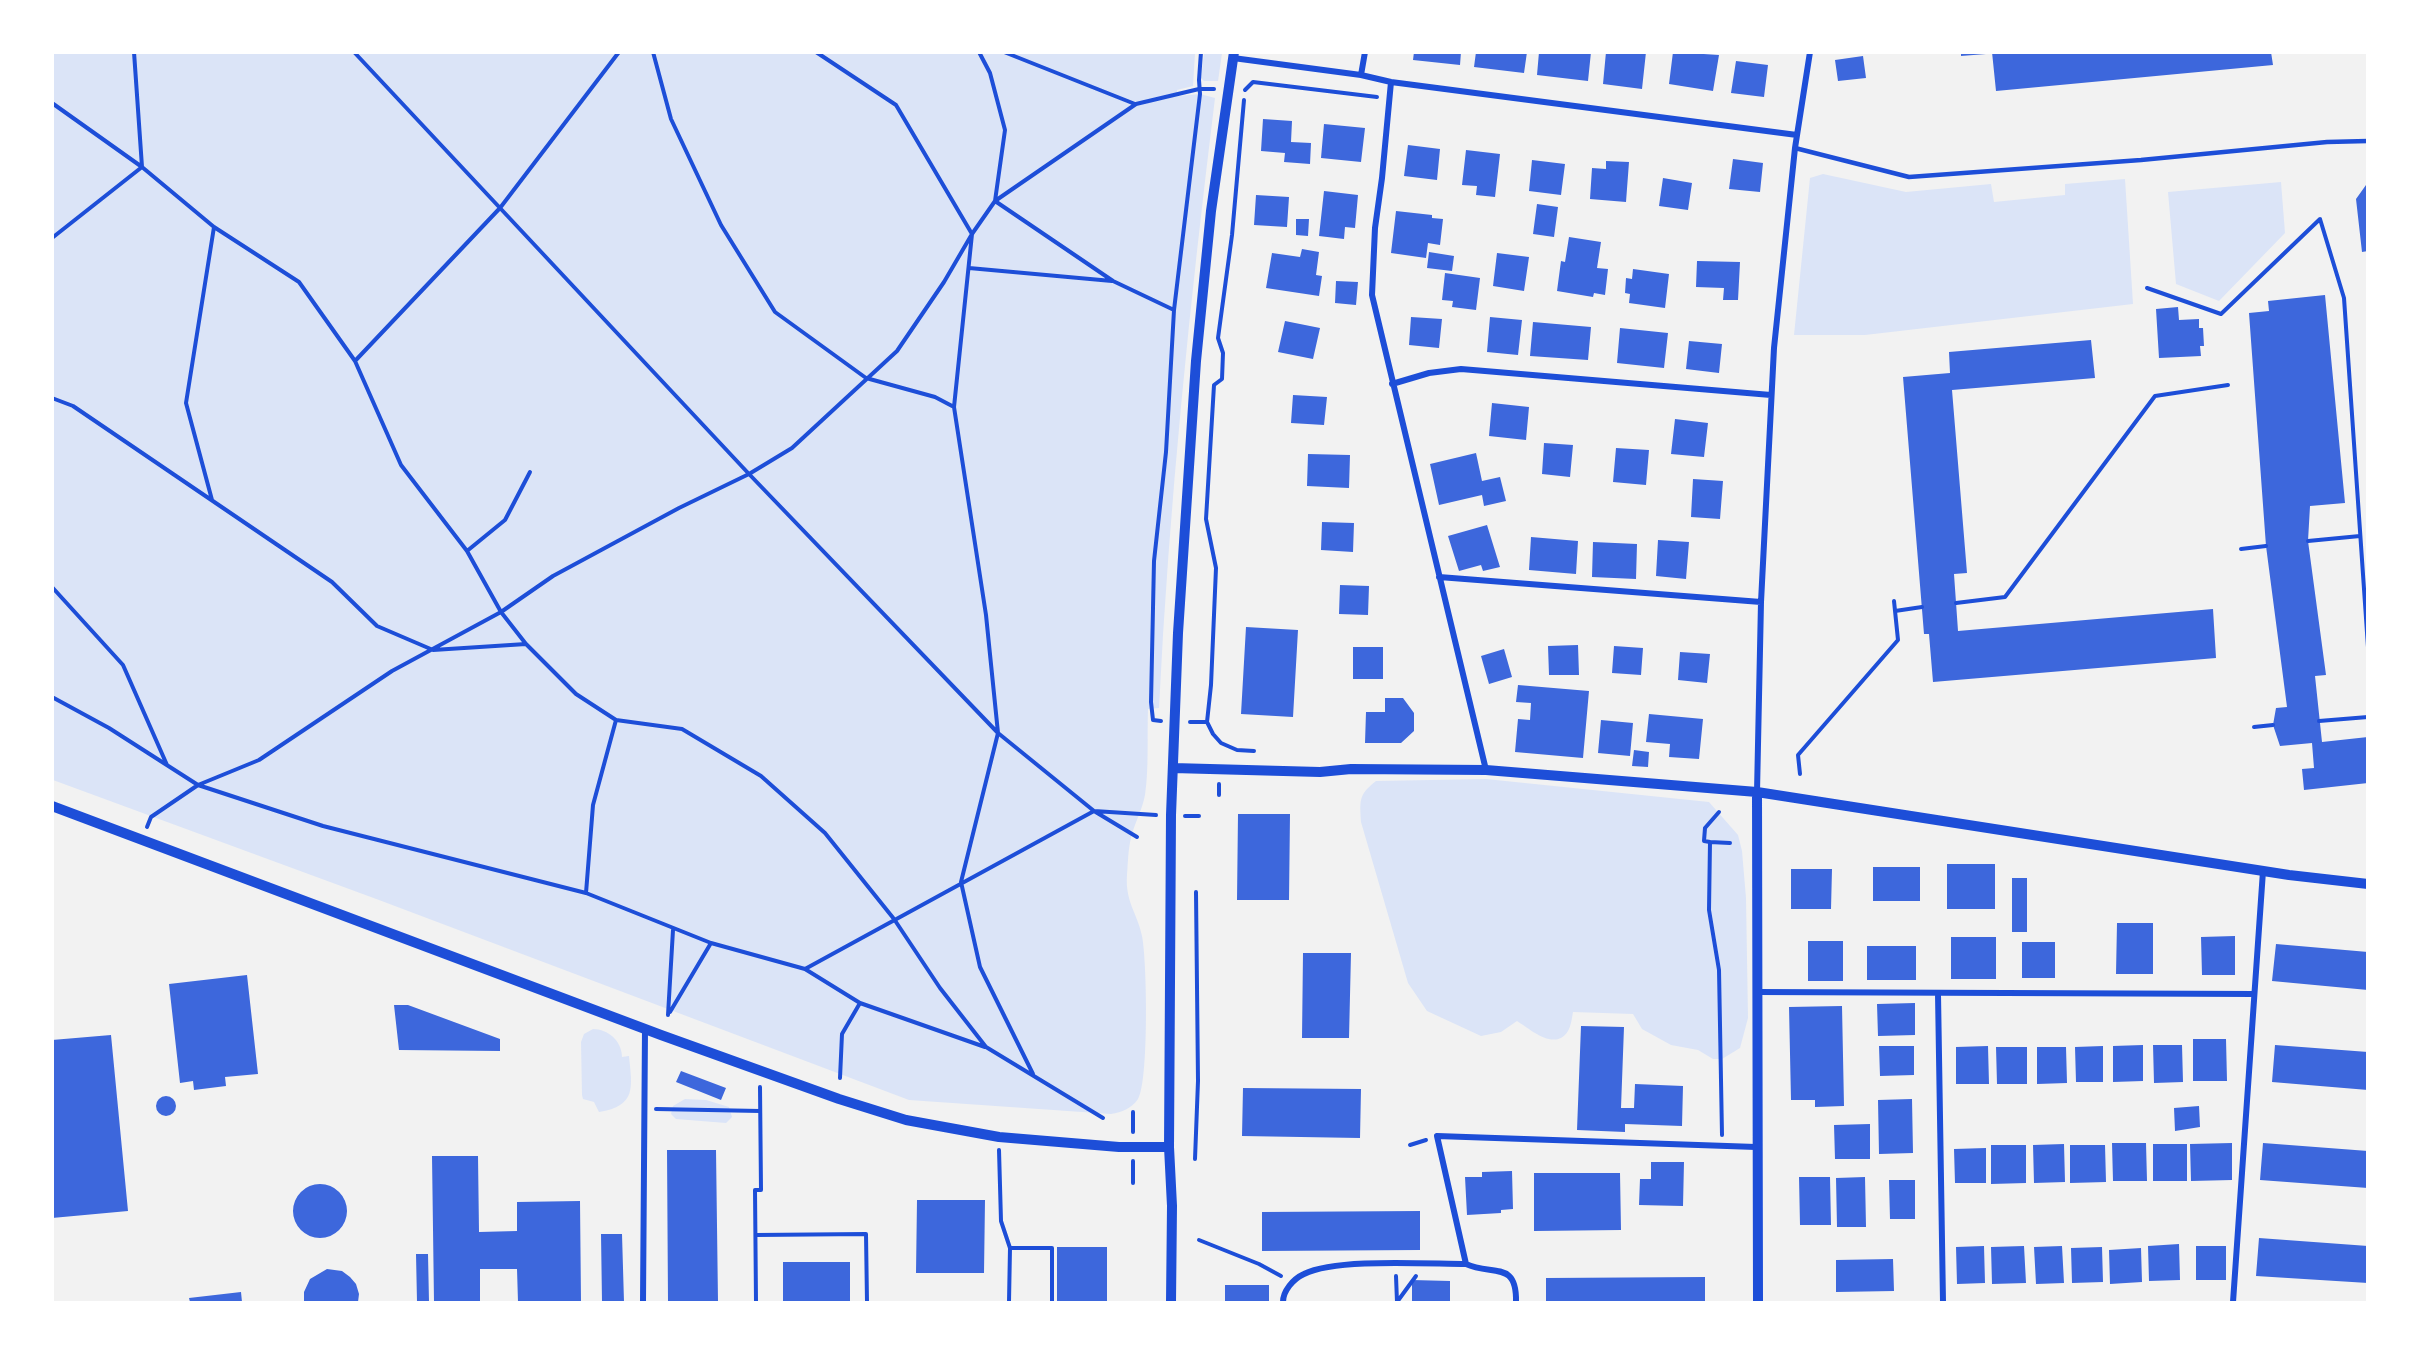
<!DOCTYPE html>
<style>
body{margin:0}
#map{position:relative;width:2420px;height:1355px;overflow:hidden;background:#f2f2f2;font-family:"Asap Condensed",sans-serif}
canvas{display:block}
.frame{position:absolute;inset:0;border:54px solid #fff;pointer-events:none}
</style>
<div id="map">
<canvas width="2420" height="1355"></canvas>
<div class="frame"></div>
</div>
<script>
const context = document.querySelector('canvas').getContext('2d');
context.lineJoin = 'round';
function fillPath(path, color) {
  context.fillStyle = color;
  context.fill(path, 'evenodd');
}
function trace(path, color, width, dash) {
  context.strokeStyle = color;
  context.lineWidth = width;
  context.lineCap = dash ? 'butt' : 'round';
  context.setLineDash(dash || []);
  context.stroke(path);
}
const green = new Path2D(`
 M52,53H1195L1193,86L1177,90L1178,96L1200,94L1215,98C1190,301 1169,504 1159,708L1148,709C1147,737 1149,768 1145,795C1142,811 1134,824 1131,838C1128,850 1128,863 1127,875C1125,902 1137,912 1142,936C1147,960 1149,1081 1138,1099C1131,1109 1122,1112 1111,1114L909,1100L379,900L53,780Z
 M1204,53H1222L1218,81H1204L1201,78Z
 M1823,174L1906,192L1991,184L1994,202L2065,195V184L2125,179L2133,304L1865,335H1794L1810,178Z
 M2281,182L2285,233L2219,301L2176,284L2168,192Z
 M1486,779L1709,802L1738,835L1742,851L1746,898L1748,1018L1740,1048L1722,1059H1713L1698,1050L1671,1045L1642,1029L1633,1014L1573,1012C1572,1018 1571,1026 1568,1031C1555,1052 1530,1029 1517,1021L1501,1032L1481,1036L1427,1011L1408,983L1361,822C1360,801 1358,795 1376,781Z
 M593,1029C608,1029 622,1041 622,1057L629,1056C632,1087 637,1106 599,1112L594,1102L583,1099L582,1095L581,1042L584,1034Z
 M685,1099L706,1100L729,1107L732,1117L726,1123L676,1119L671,1114L673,1106Z`);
const building = new Path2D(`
 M1414,52H1461L1460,65L1413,60Z
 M1476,52H1527L1524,73L1474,67Z
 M1539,52H1591L1588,81L1537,75Z
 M1606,52H1646L1642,89L1603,84Z
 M1673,52L1719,55L1713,91L1669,84Z
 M1961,52H1986V54L1961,56Z
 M1992,52H2271L2273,65L1996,91Z
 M1863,56L1866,78L1838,81L1835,60Z
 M1736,61L1768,65L1764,97L1731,93Z
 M1263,119L1292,121L1291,142L1311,143L1310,164L1284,162L1285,153L1261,151Z
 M1324,124L1365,128L1361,162L1321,158Z
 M1408,145L1440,149L1437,180L1404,176Z
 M1466,150L1500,154L1495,197L1476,195L1477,186L1462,185Z
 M1733,159L1763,163L1760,192L1729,189Z
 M1532,160L1565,164L1561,195L1529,191Z
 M1606,161L1629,162L1626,202L1590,199L1592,168L1606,169Z
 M1663,178L1692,183L1688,210L1659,206Z
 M2366,185H2368V251L2362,252L2356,199Z
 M1324,191L1358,195L1355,228L1345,227L1344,239L1319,236Z
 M1256,195L1289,197L1287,227L1254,225Z
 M1537,204L1558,207L1554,237L1533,234Z
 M1396,211L1432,215V218L1443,219L1440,245L1428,243L1426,258L1391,253Z
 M1296,219H1309L1308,236L1296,235Z
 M1569,237L1601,242L1597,268L1608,269L1605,295L1594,293L1593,297L1557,291L1561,261L1565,262Z
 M1302,249L1319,252L1316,275L1322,276L1319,296L1266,288L1272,253L1300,257Z
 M1429,252L1454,256L1452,271L1427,268Z
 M1497,253L1529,257L1524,291L1493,286Z
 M1697,261L1740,262L1738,300H1723L1724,288L1696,287Z
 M1633,269L1669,274L1665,308L1629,303L1630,294L1625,293L1626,278L1632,279Z
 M1445,273L1480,278L1476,310L1452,307L1453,301L1442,300Z
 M1336,281L1358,282L1356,305L1335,303Z
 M2325,295L2345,503L2310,506L2308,541L2326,675L2315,676L2322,742L2368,737V783L2304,790L2302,769L2314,768L2312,743L2280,746L2273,725L2276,708L2287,707L2266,546L2249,313L2269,311L2268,301Z
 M2178,307L2179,320L2199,319V328H2203L2204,346H2200L2201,356L2159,358L2156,309Z
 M1411,317L1442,319L1439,348L1409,345Z
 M1490,317L1522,320L1518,355L1487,352Z
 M1285,321L1320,328L1313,359L1278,352Z
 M1533,322L1591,327L1588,360L1530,356Z
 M1620,328L1668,333L1664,368L1617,363Z
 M2091,340L2095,378L1952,390L1967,573L1954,574L1958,631L2213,609L2216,658L1933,682L1929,634H1924L1903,377L1950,373L1949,352Z
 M1689,341L1722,344L1719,373L1686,369Z
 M1293,395L1327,397L1324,425L1291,423Z
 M1492,403L1529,407L1526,440L1489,436Z
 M1675,419L1708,423L1704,457L1671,454Z
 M1544,443L1573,445L1570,477L1542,474Z
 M1616,448L1649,450L1646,485L1613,482Z
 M1476,453L1482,481L1500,477L1506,501L1484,506L1482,495L1439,505L1430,464Z
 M1308,454L1350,455L1349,488L1307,486Z
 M1693,479L1723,481L1720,519L1691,517Z
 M1322,522L1354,523L1353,552L1321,550Z
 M1487,525L1500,567L1483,571L1481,565L1459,571L1448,536Z
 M1531,537L1578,541L1576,574L1529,570Z
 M1658,540L1689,542L1686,579L1656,576Z
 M1593,542L1637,544L1636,579L1592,577Z
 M1340,585L1369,586L1368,615L1339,614Z
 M1246,627L1298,630L1293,717L1241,714Z
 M1578,645L1579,675H1549L1548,646Z
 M1614,646L1643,648L1641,675L1612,673Z
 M1353,647H1383V679H1353Z
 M1504,649L1512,677L1489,684L1481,656Z
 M1680,652L1710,654L1707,683L1678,680Z
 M1518,685L1589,691L1583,758L1515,752L1518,719L1530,720L1531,703L1516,702Z
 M1385,698H1403L1414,713V731L1401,743H1365L1366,712H1385Z
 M1649,714L1703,719L1699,759L1669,757L1670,744L1646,742Z
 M1601,720L1633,723L1630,756L1598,753Z
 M1634,750L1649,752L1648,767L1632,766Z
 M1238,814H1290L1289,900H1237Z
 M1947,864H1995V909H1947Z
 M1873,867H1920V901H1873Z
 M1791,869H1832L1831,909H1791Z
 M2012,878H2027V932H2012Z
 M2117,923H2153V974H2116Z
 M2235,936V975H2202L2201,937Z
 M1951,937H1996V979H1951Z
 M1808,941H1843V981H1808Z
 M2022,942H2055V978H2022Z
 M2276,944L2368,952V990L2272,981Z
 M1867,946H1916V980H1867Z
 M1303,953H1351L1349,1038H1302Z
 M247,975L258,1074L225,1077L226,1086L194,1090L193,1081L180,1083L169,984Z
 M1915,1003V1035L1878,1036L1877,1004Z
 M394,1005H408L500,1039V1051L399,1050Z
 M1842,1006L1844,1106L1815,1107V1100H1791L1789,1007Z
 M1581,1026L1624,1027L1621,1108H1634L1635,1084L1683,1086L1682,1126L1625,1124V1132L1577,1130Z
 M111,1035L128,1211L52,1218V1040Z
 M2193,1039H2226L2227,1081H2193Z
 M2143,1045V1081L2113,1082V1046Z
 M2153,1045H2182L2183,1082L2154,1083Z
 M2275,1045L2368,1052V1090L2272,1082Z
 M1879,1046H1914V1075L1880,1076Z
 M1988,1046L1989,1084H1956V1047Z
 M2103,1046V1082H2076L2075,1047Z
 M1996,1047H2027V1084H1997Z
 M2037,1047H2066L2067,1083L2037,1084Z
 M681,1071L726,1088L721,1100L676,1082Z
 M1243,1088L1361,1089L1360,1138L1242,1136Z
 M156 1106a10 10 0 1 1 20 0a10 10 0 1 1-20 0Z
 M1912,1099L1913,1153L1879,1154L1878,1100Z
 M2199,1106L2200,1127L2175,1131L2174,1108Z
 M1870,1124V1159H1835L1834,1125Z
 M2112,1143H2146L2147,1181H2113Z
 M2232,1143V1180L2191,1181L2190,1144Z
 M2263,1143L2368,1151V1188L2260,1180Z
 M2064,1144L2065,1182L2034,1183L2033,1145Z
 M2153,1144H2187V1181H2153Z
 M1991,1145H2026V1183L1991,1184Z
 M2070,1145H2105L2106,1182L2070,1183Z
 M1986,1148V1183H1955L1954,1149Z
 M667,1150H716L718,1302H668Z
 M432,1156H478L479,1232L517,1231V1202L580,1201L581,1302H518L517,1269H480V1302H434Z
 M1651,1162H1684L1683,1206L1639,1205L1640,1179H1651Z
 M1512,1171L1513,1209L1501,1210V1213L1467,1215L1465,1177H1482V1172Z
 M1534,1173H1620L1621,1230L1534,1231Z
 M1799,1177H1830L1831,1225H1800Z
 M1865,1177L1866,1227H1837L1836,1178Z
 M1889,1180H1915V1219H1890Z
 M293 1211a27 27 0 1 1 54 0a27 27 0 1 1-54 0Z
 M917,1200H985L984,1273H916Z
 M1420,1211V1250L1262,1251V1212Z
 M601,1234H622L624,1302H602Z
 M2259,1238L2368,1246V1283L2256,1276Z
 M2179,1244L2180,1280L2149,1281L2148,1246Z
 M1984,1246L1985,1283L1957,1284L1956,1247Z
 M2024,1246L2026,1283L1992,1284L1991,1247Z
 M2062,1246L2064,1283L2036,1284L2034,1247Z
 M2196,1246H2226V1280H2196Z
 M1057,1247H1107V1302H1057Z
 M2102,1247L2103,1282L2072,1283L2071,1248Z
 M2141,1248L2142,1282L2110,1284L2109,1250Z
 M416,1254H428L429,1302H417Z
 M1893,1259L1894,1291L1836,1292V1260Z
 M783,1262H850V1302H783Z
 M327,1269L342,1271L350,1277L356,1284L359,1294L358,1302H304V1292L310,1279Z
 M1705,1277V1302H1546V1278Z
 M1412,1280L1450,1281V1302H1412Z
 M1225,1285H1269V1302H1225Z
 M241,1292L242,1302H190L189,1298Z`);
const path = new Path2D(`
 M354,52L749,474L998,733L1094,811L1137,837
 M653,52L671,119L721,225L775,312L866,378L935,397L954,407
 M979,52L990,73L1005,130L995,201L972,234L954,407L986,615L998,733L961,882L980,967L1033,1074
 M1004,52L1135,104
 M1245,90L1253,82L1377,97
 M1244,100L1232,235L1218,338L1223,353L1222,379L1214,385L1206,519L1216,568L1211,685L1207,722L1213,734L1221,743L1237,750L1254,751
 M52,103L142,167L214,227L299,282L355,361L401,465L467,551L501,612L526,644L576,694L616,720L682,729L761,776L825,833L894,919L940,988L986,1047L1103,1118
 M52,238L142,167L134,52
 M969,268L1112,281
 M2147,288L2221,314L2320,219L2344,298L2368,647
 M1174,310L1113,281L995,201L1136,104L1199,89H1214
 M355,361L500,208L619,52
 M52,398L73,406L332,582L377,626L433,650L526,644
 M212,500L186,403L214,227
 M2308,541L2360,536
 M2241,549L2266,546
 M467,551L505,520L530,472
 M52,587L123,665L167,765
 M1956,603L2005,597L2155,396L2228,385
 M1895,611L1922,607
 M52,697L109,728L198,785L323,826L586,893L711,943L805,969L860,1003L985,1047
 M1161,721L1153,720L1151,702L1154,561L1166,452L1174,310L1200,94L1199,80L1201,52
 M2319,721L2368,717
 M1190,722H1207
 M2254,727L2273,725
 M1800,774L1798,755L1898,640L1894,601
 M1219,795V784
 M1719,812L1705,828L1704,841L1710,842L1709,910L1719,970L1722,1135
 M1185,816H1199
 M147,827L151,817L198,785L259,760L392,671L501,612L553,576L679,508L749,474L792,448L897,351L944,282L972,234L896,105L816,52
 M1710,842L1730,843
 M586,893L593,805L616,720
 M805,969L1094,811L1156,815
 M670,1012L711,943
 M668,1015L673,930
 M840,1078L842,1034L860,1003
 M656,1109L760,1111
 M1133,1132V1112
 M1410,1145L1426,1140
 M999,1150L1001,1221L1010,1248H1052V1302
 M1195,1159L1198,1081L1196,892
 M1133,1161V1183
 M756,1235L866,1234L867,1302
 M1199,1240L1259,1264L1281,1276
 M1396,1276L1397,1302
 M756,1302L755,1190H761L760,1087
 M1009,1302L1010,1248
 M1397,1302L1416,1276`);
const service = new Path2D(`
 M1795,148L1909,177L2141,160L2327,142L2368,141`);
const minor = new Path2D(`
 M1233,58L1361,75L1391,82L1797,135
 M1361,75L1365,52
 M1391,82L1382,178L1375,228L1372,295L1486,770
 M1392,384L1429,373L1461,369L1771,395
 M1439,577L1761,602
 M1757,792L1761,602L1774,348L1795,148L1810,52
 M1757,992L2254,994
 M1938,994L1943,1302
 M643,1302L645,1029
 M1283,1302C1283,1291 1293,1279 1304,1274C1336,1258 1427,1264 1466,1264
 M1516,1302C1517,1260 1492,1276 1466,1264L1437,1136L1756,1147
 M2233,1302L2263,871`);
const tertiary = new Path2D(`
 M1173,768L1320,772L1351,769L1486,770L1757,792L2289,875L2368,884
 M1757,792L1758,1302
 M52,806L661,1035L839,1099L906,1120L999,1137L1119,1147H1169
 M1171,1302L1172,1206L1169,1147L1171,815L1178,633L1196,361L1211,211L1234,52`);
fillPath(green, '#dbe4f7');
fillPath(building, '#3d67dc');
trace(path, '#1d4ed8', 4);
trace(service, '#1d4ed8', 4.5);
trace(minor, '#1d4ed8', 6);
trace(tertiary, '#1d4ed8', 10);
</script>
